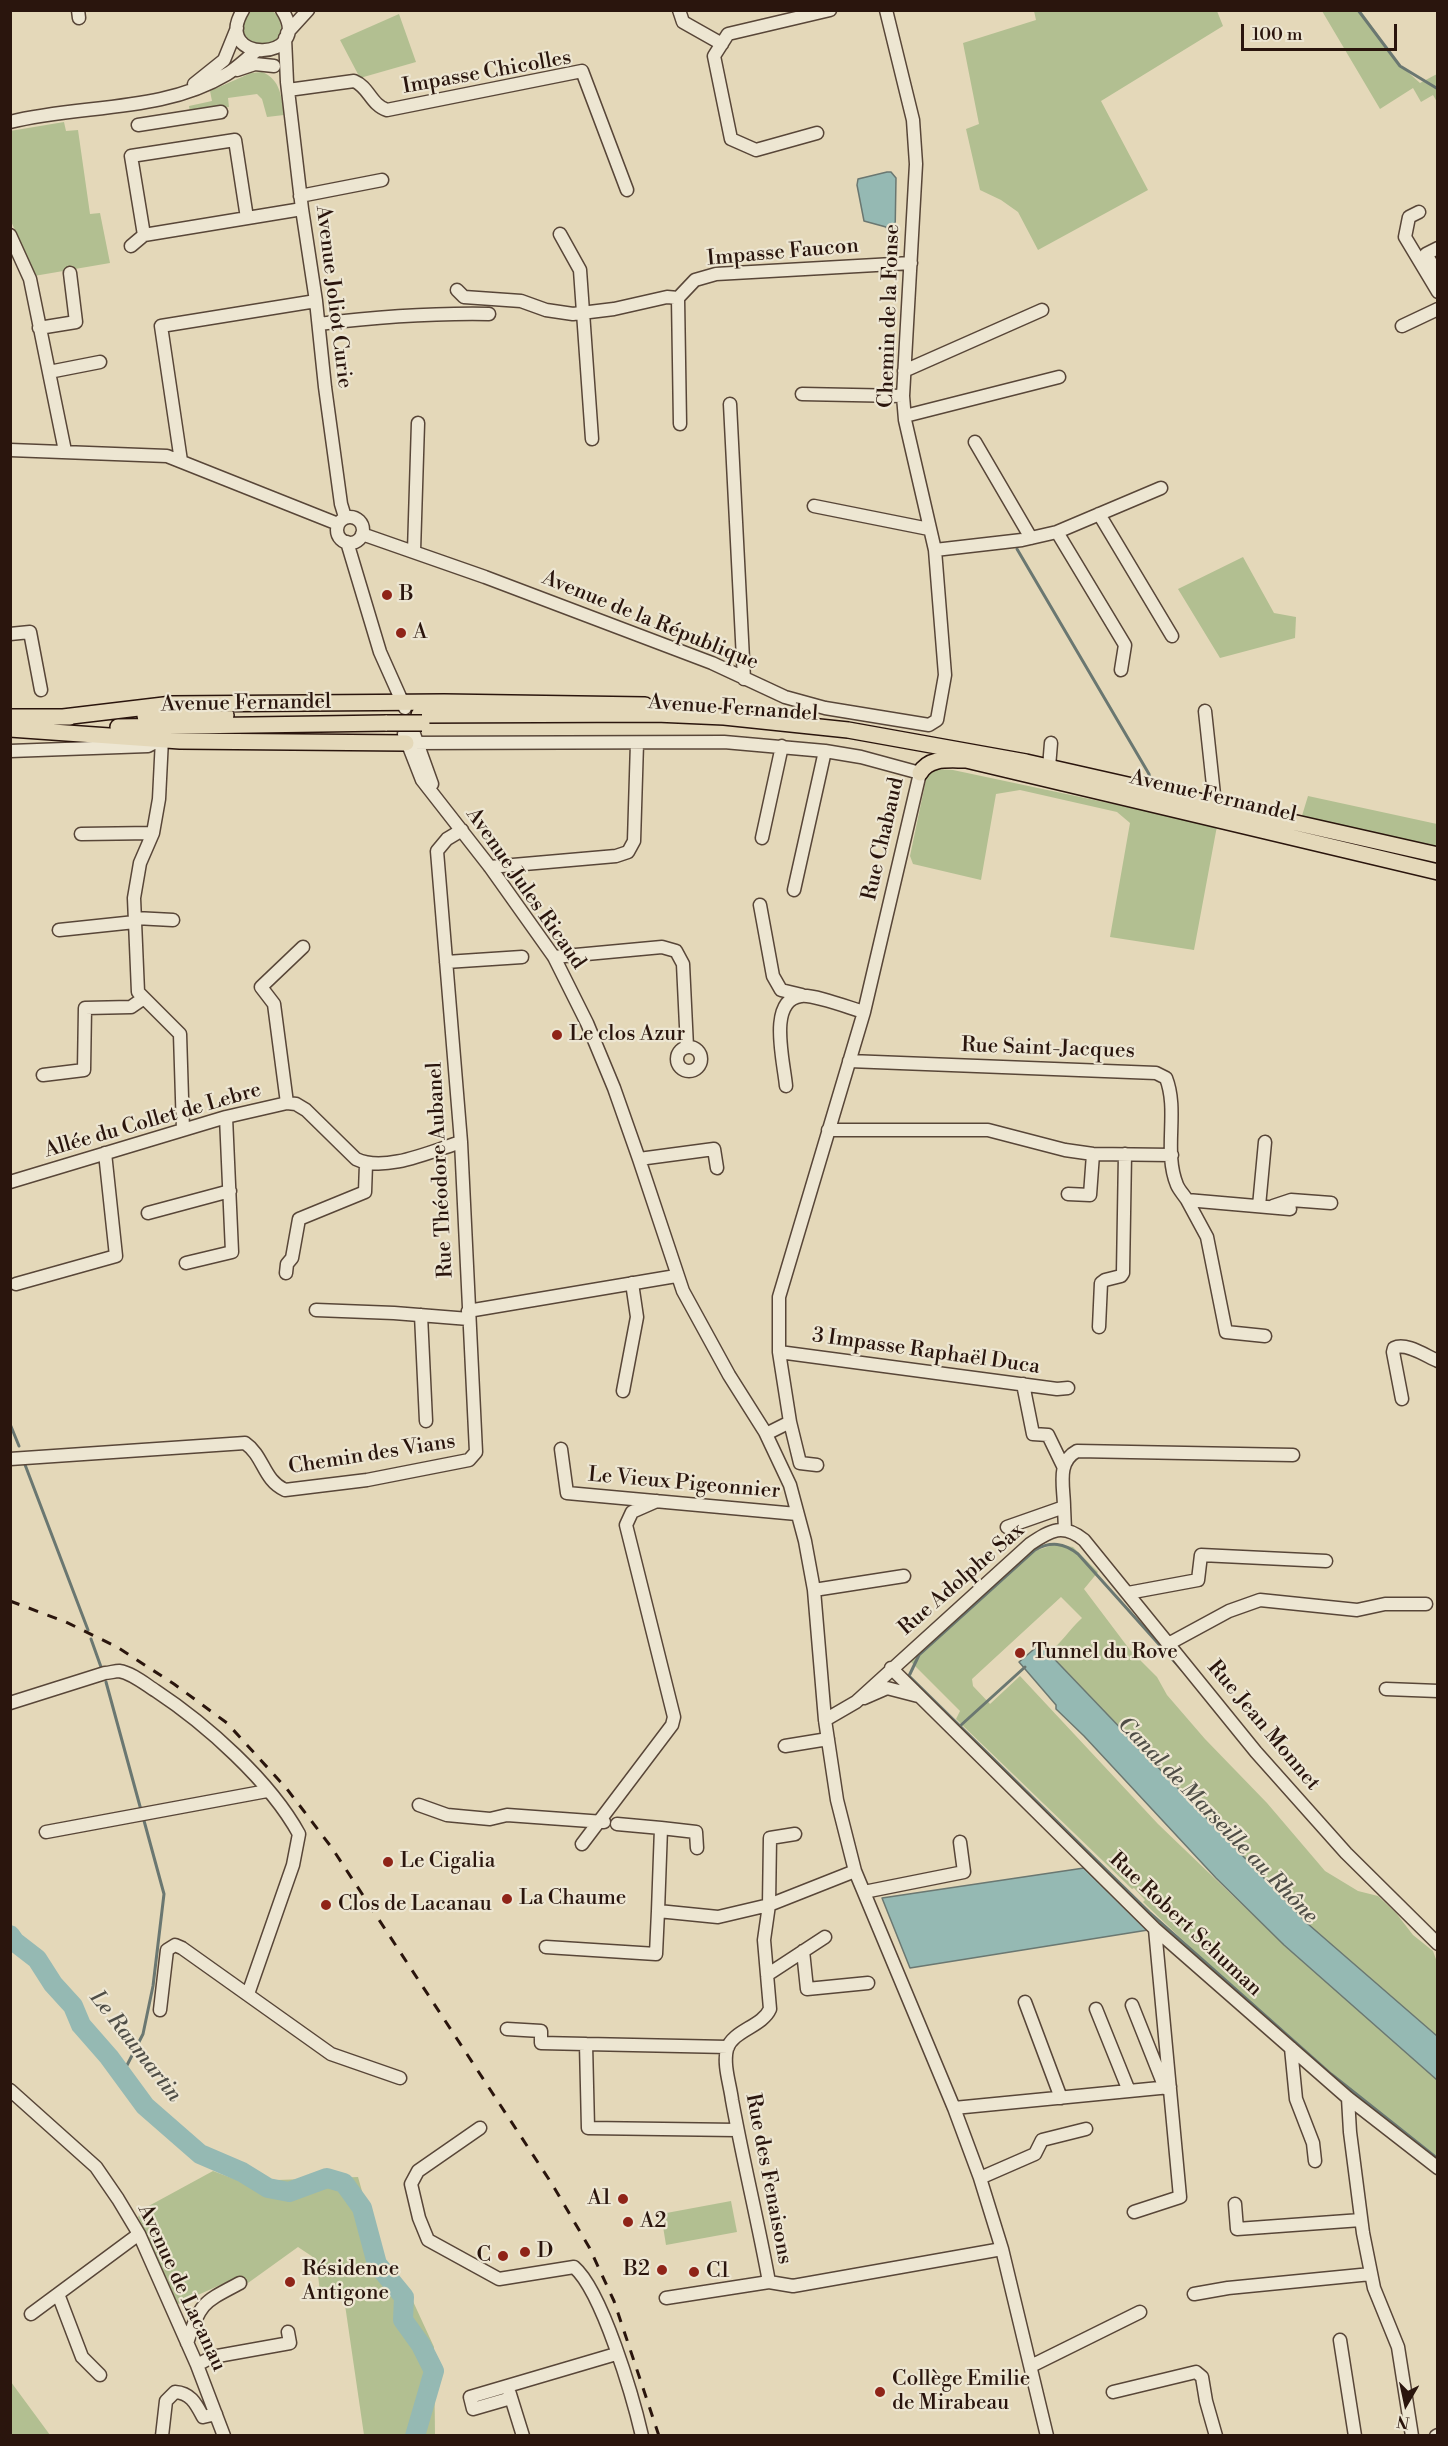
<!DOCTYPE html>
<meta charset="utf-8">
<style>
body{margin:0}
#map{position:relative;width:1448px;height:2446px;overflow:hidden;background:#e4d8b9;font-family:"Libre Bodoni",serif}
canvas{display:block}
.frame{position:absolute;inset:0;border:12px solid #2a150d;pointer-events:none}
.north{position:absolute;left:1376px;top:2374px;width:60px;height:60px;-webkit-text-stroke:4px #ede6d2;paint-order:stroke;rotate:189deg;font-size:16px;font-weight:700;line-height:24px;text-align:center;color:#2a150d}
.north::after{content:'';display:block;margin:auto;width:21px;height:27px;background:#2a150d;clip-path:polygon(50% 0,100% 100%,50% 72%,0 100%)}
.scale{position:absolute;left:1241px;top:24px;width:156px;height:27px;box-sizing:border-box;border:3px solid #2a150d;border-top:0;padding-left:8px;font-size:18px;line-height:21px;white-space:nowrap;color:#2a150d;-webkit-text-stroke:4px #ede6d2;paint-order:stroke}
</style>
<div id="map">
<canvas width="1448" height="2446"></canvas>
<div class="frame"></div>
<div class="north">N</div>
<div class="scale">100 m</div>
</div>
<script>
const context = document.querySelector('canvas').getContext('2d');
context.lineJoin = 'round';
function fillPath(path, color) {
  context.fillStyle = color;
  context.fill(path, 'evenodd');
}
function trace(path, color, width, dash) {
  context.strokeStyle = color;
  context.lineWidth = width;
  context.lineCap = dash ? 'butt' : 'round';
  context.setLineDash(dash || []);
  context.stroke(path);
}
function label(font, color, halo, rows, align = 'center') {
  context.font = font + ' "Libre Bodoni",serif';
  context.lineWidth = 4.5;
  context.setLineDash([]);
  context.textBaseline = 'middle';
  context.strokeStyle = halo;
  context.fillStyle = color;
  for (const [text, x, y, turn = 0] of rows) {
    context.save();
    context.translate(x, y);
    context.rotate((+turn || 0) * Math.PI / 180);
    context.textAlign = isNaN(turn) ? turn : align;
    if (halo) context.strokeText(text, 0, 0);
    context.fillText(text, 0, 0);
    context.restore();
  }
}
const green = new Path2D(`
 M243 27a19 19 0 1 1 38 0a19 19 0 1 1-38 0Z
 M1034,11H1217L1223,26L1101,101L1148,190L1038,250L1018,212L1001,200L980,190L966,129L979,124L963,43L1036,20Z
 M1322,11H1361L1400,65L1420,83L1437,74V102L1433,95L1421,102L1413,88L1380,109Z
 M399,14L416,62L360,78L340,40Z
 M262,72C281,80 281,96 284,115L267,117L262,99L257,94L228,98L229,107L190,113L189,106L212,101L210,91L251,73Z
 M64,122L66,131L78,130L90,214L100,213L110,263L34,276L11,221L10,131Z
 M1243,557L1274,613L1296,617L1295,638L1220,658L1178,589Z
 M936,769L953,770L1217,826L1194,950L1110,937L1130,823L1117,812L1020,790L996,794L981,880L913,864L910,856L927,775Z
 M1308,796L1437,824V850L1301,819Z
 M1056,1544L1073,1547L1098,1572L1084,1589L1130,1650L1157,1677L1167,1695L1205,1739L1267,1803L1325,1871L1358,1891L1378,1896L1396,1913L1413,1935L1433,1951L1437,1962V2036L1308,1924L1049,1653C1062,1642 1069,1630 1082,1618L1061,1597L972,1679L973,1686L990,1704L1020,1676L1158,1824L1284,1945L1437,2080V2159C1335,2079 1237,1993 1143,1902L1145,1900L1134,1888L1132,1889L956,1719L960,1711L906,1657L1032,1552Z
 M213,2171L282,2197L277,2180L358,2177L381,2258L411,2297L434,2347L435,2435H364L344,2298L321,2300L316,2259L298,2247L248,2283L240,2276L178,2304L138,2217L145,2208Z
 M731,2201L737,2232L666,2245L661,2214Z
 M11,2382L50,2435H11Z`);
const water = new Path2D(`
 M887,172H891L896,178L895,237L892,240L886,227L864,221L857,185L858,179Z
 M1040,1644L1308,1924L1437,2036V2080L1284,1945L1216,1878L1084,1736L1056,1709V1705L1019,1662Z
 M1084,1868L1148,1930L910,1968L882,1898Z`);
const stream = new Path2D(`
 M1358,10L1400,66L1438,89
 M1017,549L1149,774L1150,779
 M10,1424L19,1446
 M24,1462L88,1630
 M91,1639L101,1667
 M1182,1670L1078,1554C1064,1543 1051,1541 1035,1550L919,1655L909,1676L1149,1912L1331,2074L1438,2159
 M106,1682L141,1810
 M960,1726L1025,1667
 M122,2075L143,2034L153,1986L164,1894L143,1817`);
const river = new Path2D(`
 M10,1935L15,1942L37,1959L53,1984L73,2006L81,2025L109,2057L145,2106L200,2154L242,2172L268,2188L289,2192L327,2178L344,2183L362,2208L377,2264L404,2297L403,2320L421,2345L434,2371L415,2436`);
const minor = new Path2D(`
 M78,10L79,18
 M243,10C210,65 316,62 282,10
 M679,10L683,22L722,44
 M287,33L308,10
 M285,38L287,82L302,209L316,301L325,387L341,504L345,517
 M237,70L255,64L274,66
 M194,84L224,60L237,28
 M288,90L354,81C369,87 371,105 387,110L582,71L627,190
 M10,122C82,104 162,113 227,74C237,68 246,59 256,51
 M138,125L221,112
 M817,133L756,150L731,139L714,56L728,34L830,10
 M300,196L382,180
 M1419,212L1409,217L1405,237L1438,292
 M560,234L580,270L592,439
 M10,235L30,279L65,451
 M144,235L131,156L235,140L247,218
 M144,235L302,209
 M131,246L144,235
 M1438,248L1426,254L1438,274
 M457,290L464,297L521,301L546,310L573,314L614,309L667,297L678,298
 M678,298L695,280L716,274L911,263
 M678,298L680,424
 M319,324C376,317 432,313 489,314
 M1402,326L1438,309
 M39,328L76,322L70,273
 M904,371L1042,310
 M49,372L100,362
 M802,394L903,396
 M730,404L744,679
 M905,416L1059,377
 M975,442L1031,538
 M10,450L167,456L338,524
 M181,461L161,326L316,301
 M814,506L929,529
 M1099,514L1172,636
 M337 530a13 13 0 1 1 26 0a13 13 0 1 1-26 0Z
 M1057,532L1125,645L1121,670
 M362,534L485,577L712,663L785,697L825,708L929,725L937,720L945,675L935,550L905,420L903,396L916,164L913,120L886,10
 M347,542L380,652L405,708
 M935,550L1022,540L1057,532L1161,488
 M414,551L418,423
 M10,634L30,632L41,690
 M1205,711L1215,804
 M404,734L422,780L490,867L554,957L587,1023L614,1088L639,1159L683,1291L729,1375L765,1432L790,1485L805,1541L814,1590L825,1720L837,1800L855,1871L954,2108L980,2178L1002,2249L1047,2436
 M414,734L432,784
 M406,743L724,742L825,751L861,757L920,773L864,1012L779,1297V1352L790,1422L766,1434
 M10,751L148,746L158,741
 M1049,767L1051,743
 M81,834L153,833
 M762,838L782,746
 M490,867L616,856L628,852L634,841L637,743
 M794,890L825,751
 M760,905L773,976L781,990L802,995
 M135,918L173,920
 M59,930L135,922
 M554,957L662,947L676,951L683,964L687,1047
 M446,962L522,957
 M144,998L180,1034L183,1130
 M677 1059a12 12 0 1 1 24 0a12 12 0 1 1-24 0Z
 M849,1061L1156,1073L1166,1078C1179,1111 1163,1151 1177,1185C1179,1190 1184,1195 1187,1200L1290,1209
 M43,1075L84,1070L85,1008L131,1007L144,998L138,992L134,898L140,863L153,833L159,799L162,739
 M786,1086C784,1062 767,1000 801,996C813,994 850,1008 864,1012
 M287,1103L274,1004L261,987L303,947
 M828,1130H988L1065,1150L1093,1154L1172,1155
 M639,1159L714,1149L717,1168
 M10,1182L226,1117L287,1103L296,1104L306,1110L356,1159C385,1173 432,1151 461,1142
 M1068,1194L1090,1195L1093,1154
 M1187,1200L1207,1237L1226,1332L1265,1336
 M1259,1206L1265,1142
 M1273,1206L1291,1200L1331,1203
 M148,1213L230,1191
 M186,1263L232,1252L226,1117
 M286,1273L287,1264L292,1258L299,1219L365,1192L366,1164
 M16,1284L116,1256L105,1153
 M316,1310L394,1313L469,1319
 M468,1311L676,1276
 M421,1315L426,1421
 M1099,1327L1101,1283L1105,1280L1121,1276L1123,1273L1125,1154
 M779,1352L1057,1389L1068,1388
 M1023,1384L1033,1434L1048,1435L1063,1466
 M623,1391L637,1317L632,1283
 M1402,1399L1393,1352L1394,1348C1406,1342 1426,1356 1438,1361
 M790,1422L800,1463L817,1465
 M561,1449L567,1493L797,1514
 M10,1459L245,1443C264,1456 263,1480 285,1490L367,1480L469,1460L476,1452L461,1142L437,851L447,839L462,830
 M1064,1507C1064,1487 1056,1462 1077,1451L1293,1455
 M1007,1527L1064,1507L1065,1530
 M814,1590L904,1576
 M1128,1593L1198,1580L1201,1555L1326,1561
 M1170,1643L1229,1611L1260,1600L1357,1610L1385,1604H1426
 M891,1668L1155,1929L1348,2098L1438,2168
 M1386,1689L1438,1691
 M864,1698L887,1688L918,1696
 M10,1703L105,1673C109,1673 115,1671 119,1671C132,1673 145,1684 156,1691C206,1724 270,1781 299,1834L293,1865L248,1994
 M825,1720L856,1702L1030,1544C1051,1530 1063,1523 1084,1540L1256,1752L1346,1853L1438,1944
 M785,1746L828,1739
 M419,1805L447,1815L490,1819L507,1815L604,1822
 M617,1824L661,1828
 M46,1832L267,1791
 M795,1834L770,1838L769,1905L764,1940L770,2009C762,2027 733,2030 727,2049C723,2065 730,2084 732,2100C743,2161 758,2221 769,2282L793,2286L1002,2249
 M582,1844L672,1725L674,1717L626,1525L632,1512L657,1501
 M697,1848L696,1832L661,1828L658,1911L718,1917L769,1905L855,1871
 M864,1892L964,1872L960,1842
 M546,1947L656,1954L658,1911
 M803,1951L807,1989L868,1983
 M767,1975L825,1937
 M1025,2002L1061,2098
 M1132,2005L1165,2088
 M1096,2009L1129,2091
 M160,2010L167,1950L175,1945L182,1948L331,2054L400,2078
 M507,2029L541,2031V2043L586,2044
 M728,2047L586,2044L588,2128L737,2130
 M1291,2048L1296,2099L1313,2143L1315,2161
 M10,2090L96,2167L118,2199L139,2234L197,2365L224,2436
 M1348,2098L1350,2132L1363,2233L1374,2288L1398,2347L1412,2436
 M954,2108L1170,2087
 M480,2128L418,2171L411,2184L419,2218L428,2240L499,2279L574,2267C602,2291 633,2397 642,2436
 M980,2178L1035,2154L1042,2140L1086,2129
 M1235,2204L1237,2229L1361,2220
 M1134,2212L1180,2197L1155,1929
 M58,2294L82,2357L100,2375
 M1194,2294L1228,2288L1371,2274
 M666,2298L769,2282
 M31,2314L139,2234
 M1340,2340L1355,2436
 M187,2343C201,2302 202,2303 240,2283
 M197,2365L212,2357L290,2343L288,2332
 M1031,2366L1140,2312
 M509,2391L523,2436
 M1113,2392L1196,2372L1202,2377L1206,2401L1216,2436
 M511,2398L473,2409L470,2397L616,2354
 M162,2436L166,2401L175,2392C191,2393 196,2404 203,2417L216,2414
 M1436,2436L1438,2435`);
const major = new Path2D(`
 M419,715L656,714L724,717L848,730L1026,762L1438,855
 M145,716L226,715
 M10,717H70
 M63,717L172,704L444,702L645,705
 M118,727L387,723
 M10,729L180,741L406,743
 M962,759L1438,872
 M920,773C929,757 949,760 965,760`);
const rail = new Path2D(`
 M10,1601L66,1622L117,1647L174,1684L227,1723L287,1789L332,1848L552,2184L589,2247L614,2301L659,2436`);
const majorBridge = new Path2D(`
 M387,723H422`);
const markers = [
 [387,595,6,"#8f2418"],
 [401,633,6,"#8f2418"],
 [557,1035,6,"#8f2418"],
 [1020,1653,6,"#8f2418"],
 [388,1862,6,"#8f2418"],
 [507,1899,6,"#8f2418"],
 [326,1905,6,"#8f2418"],
 [623,2199,6,"#8f2418"],
 [628,2222,6,"#8f2418"],
 [525,2252,6,"#8f2418"],
 [503,2256,6,"#8f2418"],
 [662,2270,6,"#8f2418"],
 [694,2272,6,"#8f2418"],
 [290,2282,6,"#8f2418"],
 [880,2392,6,"#8f2418"]
];
const streetNames = [
 ["Impasse Chicolles",487,73,-10],
 ["Impasse Faucon",783,253,-5],
 ["Avenue Joliot Curie",333,297,83],
 ["Chemin de la Fonse",890,316,-88],
 ["Avenue de la République",650,621,22],
 ["Avenue Fernandel",246,704,-1],
 ["Avenue Fernandel",733,709,4],
 ["Avenue Fernandel",1213,797,13],
 ["Rue Chabaud",884,839,-77],
 ["Avenue Jules Ricaud",525,889,55],
 ["Rue Saint-Jacques",1048,1049,2],
 ["Allée du Collet de Lebre",153,1121,-16],
 ["Rue Théodore Aubanel",441,1170,-93],
 ["3 Impasse Raphaël Duca",926,1352,8],
 ["Chemin des Vians",372,1455,-9],
 ["Le Vieux Pigeonnier",684,1484,5],
 ["Rue Adolphe Sax",962,1580,-41],
 ["Rue Jean Monnet",1263,1726,50],
 ["Rue Robert Schuman",1185,1925,43],
 ["Rue des Fenaisons",768,2179,79],
 ["Avenue de Lacanau",181,2288,65]
];
const poiNames = [
 ["B",399,595],
 ["A",413,633],
 ["Le clos Azur",569,1035],
 ["Tunnel du Rove",1032,1653],
 ["Le Cigalia",400,1862],
 ["La Chaume",519,1899],
 ["Clos de Lacanau",338,1905],
 ["A1",611,2199,"right"],
 ["A2",640,2222],
 ["D",537,2252],
 ["C",491,2256,"right"],
 ["Résidence",302,2270],
 ["Antigone",302,2294],
 ["B2",650,2270,"right"],
 ["C1",706,2272],
 ["Collège Emilie",892,2380],
 ["de Mirabeau",892,2404]
];
const waterNames = [
 ["Canal de Marseille au Rhône",1217,1821,46],
 ["Le Raumartin",135,2047,52]
];
fillPath(green, '#b2bf91');
fillPath(water, '#95b9b3');
trace(water, '#6a7771', 1.5);
trace(stream, '#6a7771', 3);
trace(river, '#95b9b3', 20);
trace(minor, '#584638', 15);
trace(major, '#2a150d', 18);
trace(minor, '#ede6d2', 12);
trace(major, '#e4d8b9', 15);
trace(rail, '#2a150d', 3, [10, 10]);
trace(majorBridge, '#2a150d', 18, []);
trace(majorBridge, '#e4d8b9', 15);
for (const [x, y, r, color] of markers) {
  const dot = new Path2D();
  dot.arc(x, y, r, 0, 2 * Math.PI);
  context.fillStyle = color;
  context.fill(dot);
  trace(dot, '#ede6d2', 2);
}
label('21px', '#2a150d', '#ede6d2', streetNames);
label('21px', '#2a150d', '#ede6d2', poiNames, 'left');
label('italic 22px', '#4f4e47', '#ede6d2', waterNames);
</script>
